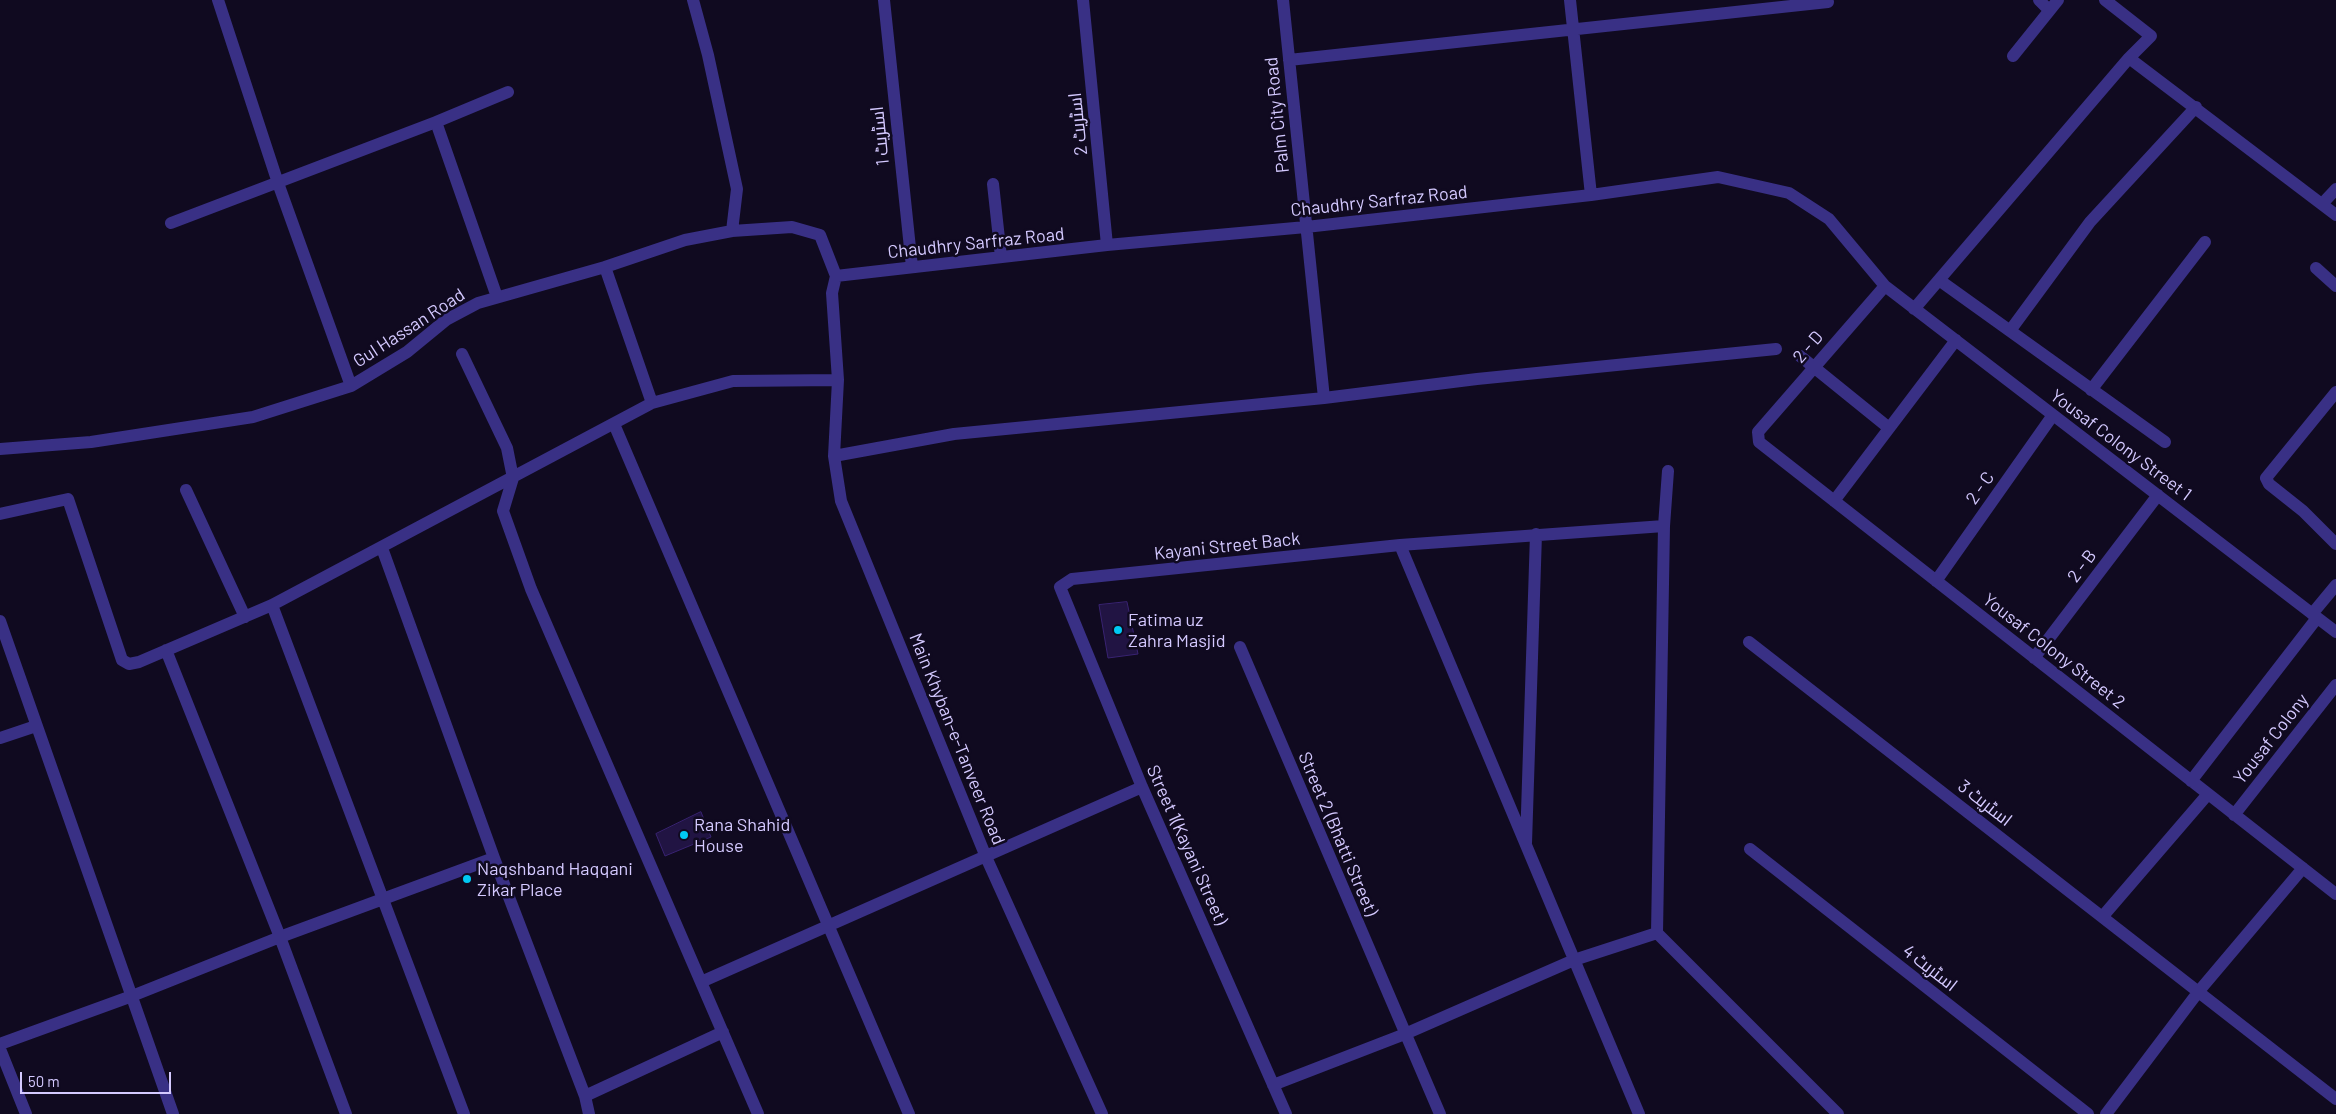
<!DOCTYPE html>
<meta charset="utf-8">
<style>
body{margin:0}
#map{position:relative;width:2336px;height:1114px;overflow:hidden;background:#100a20;font-family:Barlow,sans-serif}
canvas{display:block}
.scale{position:absolute;left:20px;top:1072px;width:151px;height:22px;box-sizing:border-box;border:2px solid #d4c9ff;border-top:0;padding-left:6px;font-size:15px;line-height:18px;white-space:nowrap;color:#d4c9ff;-webkit-text-stroke:4px #100a20;paint-order:stroke}
</style>
<div id="map">
<canvas width="2336" height="1114"></canvas>
<div class="scale">50 m</div>
</div>
<script>
const context = document.querySelector('canvas').getContext('2d');
context.lineJoin = 'round';
function fillPath(path, color) {
  context.fillStyle = color;
  context.fill(path, 'evenodd');
}
function trace(path, color, width, dash) {
  context.strokeStyle = color;
  context.lineWidth = width;
  context.lineCap = dash ? 'butt' : 'round';
  context.setLineDash(dash || []);
  context.stroke(path);
}
function label(font, color, halo, rows, align = 'center') {
  context.font = font + ' Barlow,Cairo,sans-serif';
  context.lineWidth = 5;
  context.setLineDash([]);
  context.textBaseline = 'middle';
  context.strokeStyle = halo;
  context.fillStyle = color;
  for (const [text, x, y, turn = 0] of rows) {
    context.save();
    context.translate(x, y);
    context.rotate((+turn || 0) * Math.PI / 180);
    context.textAlign = isNaN(turn) ? turn : align;
    if (halo) context.strokeText(text, 0, 0);
    context.fillText(text, 0, 0);
    context.restore();
  }
}
const building = new Path2D(`
 M1127,602L1138,654L1108,658L1099,605Z
 M701,812L711,837L665,856L656,834Z`);
const minor = new Path2D(`
 M218,0L278,183L351,386
 M693,0L708,55L737,189L732,231
 M884,0L912,267
 M1083,0L1107,245
 M1283,0L1324,398
 M1570,0L1591,195
 M2039,0L2049,10
 M2013,56L2058,0
 M2129,58L2336,215
 M1289,60L1828,2
 M993,184L1001,257
 M2322,204L2336,189
 M171,223L436,122
 M605,267L652,403
 M2316,268L2336,286
 M836,276L1107,245L1306,227L1591,195L1718,177L1789,193L1829,219L1885,286L2336,632
 M836,276L832,293L838,380L834,456L841,501L986,857L1102,1114
 M1939,280L2165,442
 M1885,286L1758,432L1759,442L2336,894
 M497,297L436,122L508,92
 M1914,309L2129,58L2151,36L2105,0
 M2012,328L2090,222L2196,107
 M462,354L507,448L513,478L503,511L531,589L758,1114
 M1800,356L1889,428
 M2091,390L2205,242
 M2336,392L2266,478L2269,484L2303,511L2336,544
 M614,424L909,1114
 M0,449L91,442L253,417L351,386L407,352L446,320L478,303L605,267L685,240L732,231L792,227L820,235L836,276
 M834,456L954,434L1324,398L1477,379L1776,349
 M1668,471L1664,526L1657,933L1838,1114
 M186,490L245,617
 M1834,501L1956,340
 M0,514L68,499L122,660L129,664L139,662L272,605L652,403L733,381L838,380
 M382,548L494,858L585,1096L589,1114
 M1936,581L2053,415
 M272,605L464,1114
 M2312,614L2336,585
 M0,621L173,1114
 M1749,642L2336,1099
 M1240,647L1440,1114
 M166,650L280,937L346,1114
 M2034,658L2158,495
 M0,738L36,726
 M2191,781L2317,618
 M2234,815L2336,685
 M1526,843L1536,534
 M1750,849L2088,1114
 M2103,916L2208,794
 M701,982L1142,787
 M0,1044L132,996L280,937L494,858
 M0,1049L26,1114
 M1273,1085L1405,1034L1574,960L1657,933
 M585,1096L723,1032
 M1286,1114L1142,787L1060,587L1072,579L1400,545
 M1639,1114L1400,545L1664,526
 M2106,1114L2199,991L2303,868`);
const markers = [
 [1118,630,5,"#00c9f4"],
 [684,835,5,"#00c9f4"],
 [467,879,5,"#00c9f4"]
];
const streetNames = [
 ["Palm City Road",1277,115,-96],
 ["اسٹریٹ 2",1078,124,-96],
 ["اسٹریٹ 1",880,136,-96],
 ["Chaudhry Sarfraz Road",1379,201,-6],
 ["Chaudhry Sarfraz Road",976,243,-6],
 ["Gul Hassan Road",409,328,-33],
 ["2 - D",1808,347,-49],
 ["Yousaf Colony Street 1",2121,445,37],
 ["2 - C",1980,488,-55],
 ["Kayani Street Back",1227,546,-6],
 ["2 - B",2082,566,-53],
 ["Yousaf Colony Street 2",2054,651,38],
 ["Main Khyban-e-Tanveer Road",957,739,68],
 ["Yousaf Colony",2271,739,-52],
 ["اسٹریٹ 3",1985,803,38],
 ["Street 2 (Bhatti Street)",1338,834,67],
 ["Street 1(Kayani Street)",1187,845,66],
 ["اسٹریٹ 4",1930,968,38]
];
const poiNames = [
 ["Fatima uz",1128,620],
 ["Zahra Masjid",1128,641],
 ["Rana Shahid",694,825],
 ["House",694,846],
 ["Naqshband Haqqani",477,869],
 ["Zikar Place",477,890]
];
fillPath(building, '#211443');
trace(building, '#392372', 1);
trace(minor, '#393085', 12);
for (const [x, y, r, color] of markers) {
  const dot = new Path2D();
  dot.arc(x, y, r, 0, 2 * Math.PI);
  context.fillStyle = color;
  context.fill(dot);
  trace(dot, '#100a20', 2);
}
label('18px', '#d4c9ff', '#100a20', streetNames);
label('18px', '#d4c9ff', '#100a20', poiNames, 'left');
</script>
